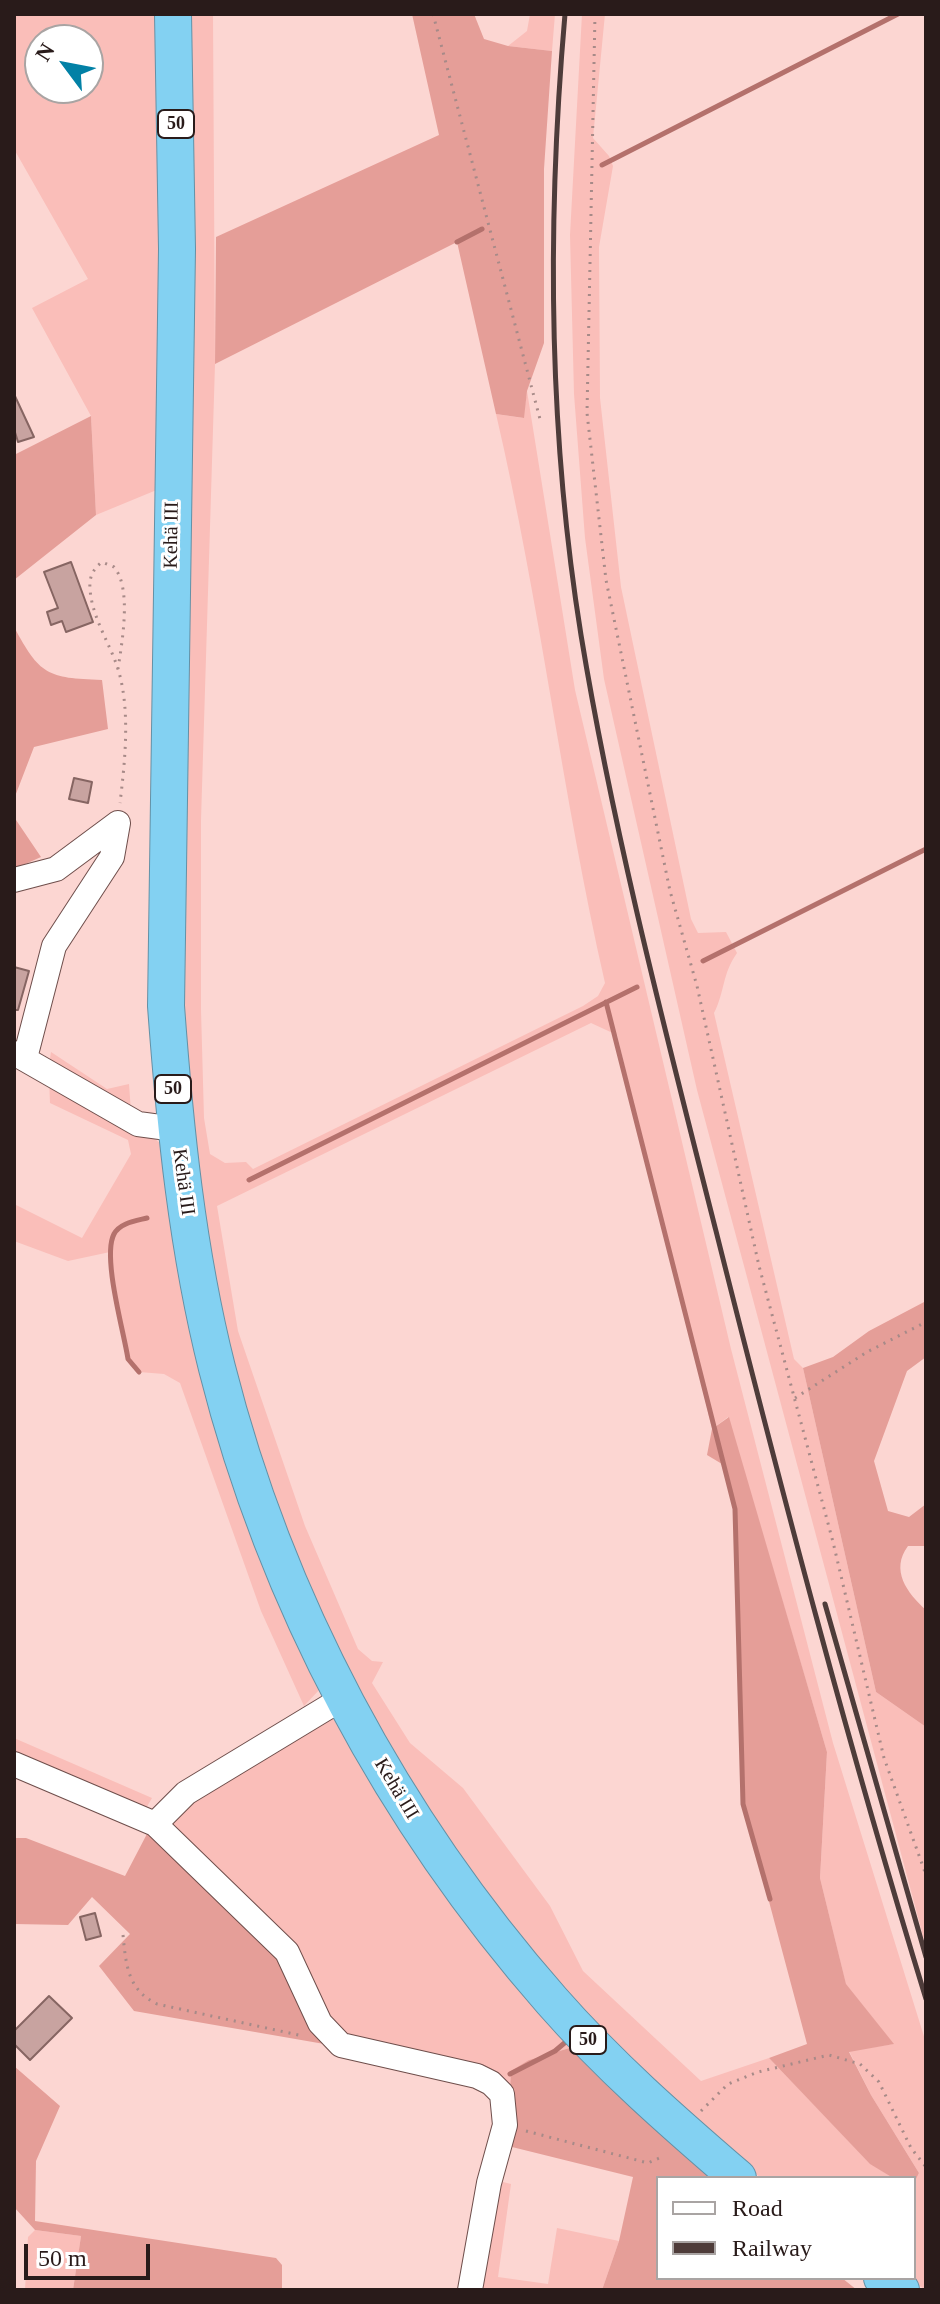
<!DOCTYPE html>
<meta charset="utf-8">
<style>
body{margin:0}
#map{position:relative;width:940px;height:2304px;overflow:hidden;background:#fcd6d2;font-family:"Times New Roman",serif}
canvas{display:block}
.frame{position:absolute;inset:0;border:16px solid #291b1a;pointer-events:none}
.legend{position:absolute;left:656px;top:2176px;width:260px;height:104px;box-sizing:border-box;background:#fff;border:2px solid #a9a4a3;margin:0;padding:10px 14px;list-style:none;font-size:24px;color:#291b1a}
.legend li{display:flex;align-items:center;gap:16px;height:40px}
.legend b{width:40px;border:2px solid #a9a4a3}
.north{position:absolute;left:24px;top:24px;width:80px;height:80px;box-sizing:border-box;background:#fff;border:2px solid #a9a4a3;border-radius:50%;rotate:302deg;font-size:22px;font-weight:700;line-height:32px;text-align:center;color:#291b1a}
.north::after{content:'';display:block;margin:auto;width:28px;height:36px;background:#0281a6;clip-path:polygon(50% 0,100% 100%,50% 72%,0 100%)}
.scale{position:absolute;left:24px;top:2244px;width:126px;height:36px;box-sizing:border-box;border:4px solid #291b1a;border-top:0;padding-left:10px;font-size:24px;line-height:28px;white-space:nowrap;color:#291b1a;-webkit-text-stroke:6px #fff;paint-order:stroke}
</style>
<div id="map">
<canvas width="940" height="2304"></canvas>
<div class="frame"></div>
<ul class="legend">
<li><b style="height:10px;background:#fff"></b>Road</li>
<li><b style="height:10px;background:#4e3c3a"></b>Railway</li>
</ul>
<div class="north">N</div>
<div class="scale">50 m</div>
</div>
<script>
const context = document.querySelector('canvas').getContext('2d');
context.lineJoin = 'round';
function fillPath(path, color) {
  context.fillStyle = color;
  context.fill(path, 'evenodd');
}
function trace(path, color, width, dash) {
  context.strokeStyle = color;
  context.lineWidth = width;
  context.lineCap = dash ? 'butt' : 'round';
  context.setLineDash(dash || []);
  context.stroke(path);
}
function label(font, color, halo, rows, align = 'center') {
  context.font = font + ' "Times New Roman",serif';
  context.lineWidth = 6;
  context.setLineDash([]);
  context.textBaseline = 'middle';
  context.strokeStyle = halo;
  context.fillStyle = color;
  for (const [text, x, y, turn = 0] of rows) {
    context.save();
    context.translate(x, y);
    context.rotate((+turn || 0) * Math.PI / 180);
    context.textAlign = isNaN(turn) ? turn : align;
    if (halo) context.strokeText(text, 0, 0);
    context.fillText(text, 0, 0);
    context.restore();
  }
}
const green = new Path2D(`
 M14,14H158L159,489L96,515L91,416L32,308L88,279L14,149ZM40,40H88V88H40Z
 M186,14H213L215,364L201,820V1010L204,1118L210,1154L225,1163L246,1162L253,1169L583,1006L598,996L605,983C562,794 540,602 496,414L523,418L527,391L575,690L731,1349L833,1743L926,2043V2290L907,2278H914V2183L919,2173L871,2095L849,2051L893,2044L846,1985L820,1878L827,1752L728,1417L712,1429L617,1035L591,1023L217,1206L238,1331L305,1526L358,1649L372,1661L383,1662L372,1683L410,1743L463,1788L550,1906L583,1971L701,2081L769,2058L870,2163L893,2178H761L679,2109L545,1977L436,1831L357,1695L286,1540L230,1369L184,1083L178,907Z
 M530,14H555L552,51L508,46L527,31Z
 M582,14H605L593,138L609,156L613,166L599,247L600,398L621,587L691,919L698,933L726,932L737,953C722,974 725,991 714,1013L794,1359L803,1368L876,1692L926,1727V1947L697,1090L604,679L585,538L574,394L570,235Z
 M51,1052L107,1089L129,1084L131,1112L49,1065Z
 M49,1078L148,1133L162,1145L320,1689L304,1706L261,1611L180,1383L164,1374L139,1372L128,1359L110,1252L68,1261L14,1241V1204L82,1238L131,1154L128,1140L50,1103Z
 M326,1716L337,1717L573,2047L529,2060L512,2102L351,2040L333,2028L172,1827L176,1812Z
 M14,1738L152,1798L145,1810L14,1759Z
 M503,2182L511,2184L498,2277L548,2284L557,2228L619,2241L602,2290H476L494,2189Z
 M35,2230L81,2236L73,2290H25L28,2237Z`);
const forest = new Path2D(`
 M412,14H474L484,39L508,46L552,51L544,169V343L527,391L524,418L496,414L457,242L215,364L216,237L439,135Z
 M91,416L96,515L14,580V455Z
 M14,627C40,675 47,678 102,680L108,729L34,747L14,799Z
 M14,817L41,857L14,869Z
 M926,1301V1357L907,1371L874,1461L888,1511L909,1517L926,1504V1546H908C890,1570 907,1593 926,1610V1727L876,1692L803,1368L833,1357L869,1331Z
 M729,1417L827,1752L820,1878L846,1984L894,2044L849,2052L871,2095L919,2173L914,2183V2178H893L870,2164L769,2058L807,2044L743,1804L735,1509L722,1464L707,1455L712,1429Z
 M149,1830L291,1968L330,2045L134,2011L99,1966L130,1934L92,1897L68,1925L14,1924V1838H26L125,1876Z
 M573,2047L715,2178H658V2278H842L857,2290H602L619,2241L633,2177L508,2146L511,2071L529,2060Z
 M14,2066L60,2106L36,2161L35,2221L276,2258L282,2265V2290H73L81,2236L35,2230L14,2207Z`);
const stream = new Path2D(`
 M602,165L898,14
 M457,242L482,229
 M703,961L926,849
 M606,1002L735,1509L743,1804L770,1899
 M249,1180L637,987
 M139,1372L128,1359C124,1332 102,1257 114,1234C120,1223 135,1221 147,1218
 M510,2074L555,2051L568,2040`);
const building = new Path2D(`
 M14,394L34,437L18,442L14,429Z
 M71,562L93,622L66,632L62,621L51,625L47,612L58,608L44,572Z
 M74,778L92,782L88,803L69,799Z
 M14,967L29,971L18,1010H14Z
 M95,1913L101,1936L86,1940L80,1917Z
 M49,1996L72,2018L30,2060L14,2044V2031Z`);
const path = new Path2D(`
 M433,14L541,423
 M595,14L587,413L606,580L670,891L697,986L759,1266L833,1542L884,1758L926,1875
 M118,669C122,642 132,588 114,567L102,562C93,569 89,577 90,589C92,617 108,640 117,666C131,707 125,761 120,803
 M795,1398L867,1352L926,1322
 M123,1935C126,1966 128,1990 157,2004L303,2036
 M701,2111L728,2084L758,2072L829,2055L860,2064L879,2082L911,2148L926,2167
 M526,2131L648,2163L664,2156`);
const minor = new Path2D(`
 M14,880L56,869L118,823
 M14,1053L138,1124L175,1129
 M25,1058L54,946L112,857L118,823
 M14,1764L155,1824L287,1952L320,2023L341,2045L477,2076L491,2083L502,2094L505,2125L489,2183L470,2290
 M155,1824L186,1793L343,1698`);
const highway = new Path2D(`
 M173,14L177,249L166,1006C175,1128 187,1249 217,1368C276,1602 393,1820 552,2001C609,2066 673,2122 738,2178
 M882,2278L901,2290`);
const rail = new Path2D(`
 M565,14C547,220 548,430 581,635C614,836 666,1034 716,1231C781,1489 848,1745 926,1999
 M825,1604L926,1957`);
const shields = [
 [176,124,36],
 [173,1089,36],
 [588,2040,36]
];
const shieldNames = [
 ["50",176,124],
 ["50",173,1089],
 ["50",588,2040]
];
const streetNames = [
 ["Kehä III",172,535,-89],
 ["Kehä III",183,1182,82],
 ["Kehä III",396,1789,59]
];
fillPath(green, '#fabeb9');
fillPath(forest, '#e59e98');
trace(stream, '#b4716c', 5);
fillPath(building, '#c8a3a0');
trace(building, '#866562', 2);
trace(minor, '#6e4e4b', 26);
trace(highway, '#6491a6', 38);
trace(path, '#a78a88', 3, [2, 6]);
trace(minor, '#fff', 24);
trace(highway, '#83d1f2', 36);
trace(rail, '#4e3c3a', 5);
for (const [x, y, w] of shields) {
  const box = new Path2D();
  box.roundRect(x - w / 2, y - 14, w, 28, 6);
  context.fillStyle = '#fff';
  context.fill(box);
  trace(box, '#291b1a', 2);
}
label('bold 18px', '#291b1a', null, shieldNames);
label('20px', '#291b1a', '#fff', streetNames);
</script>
